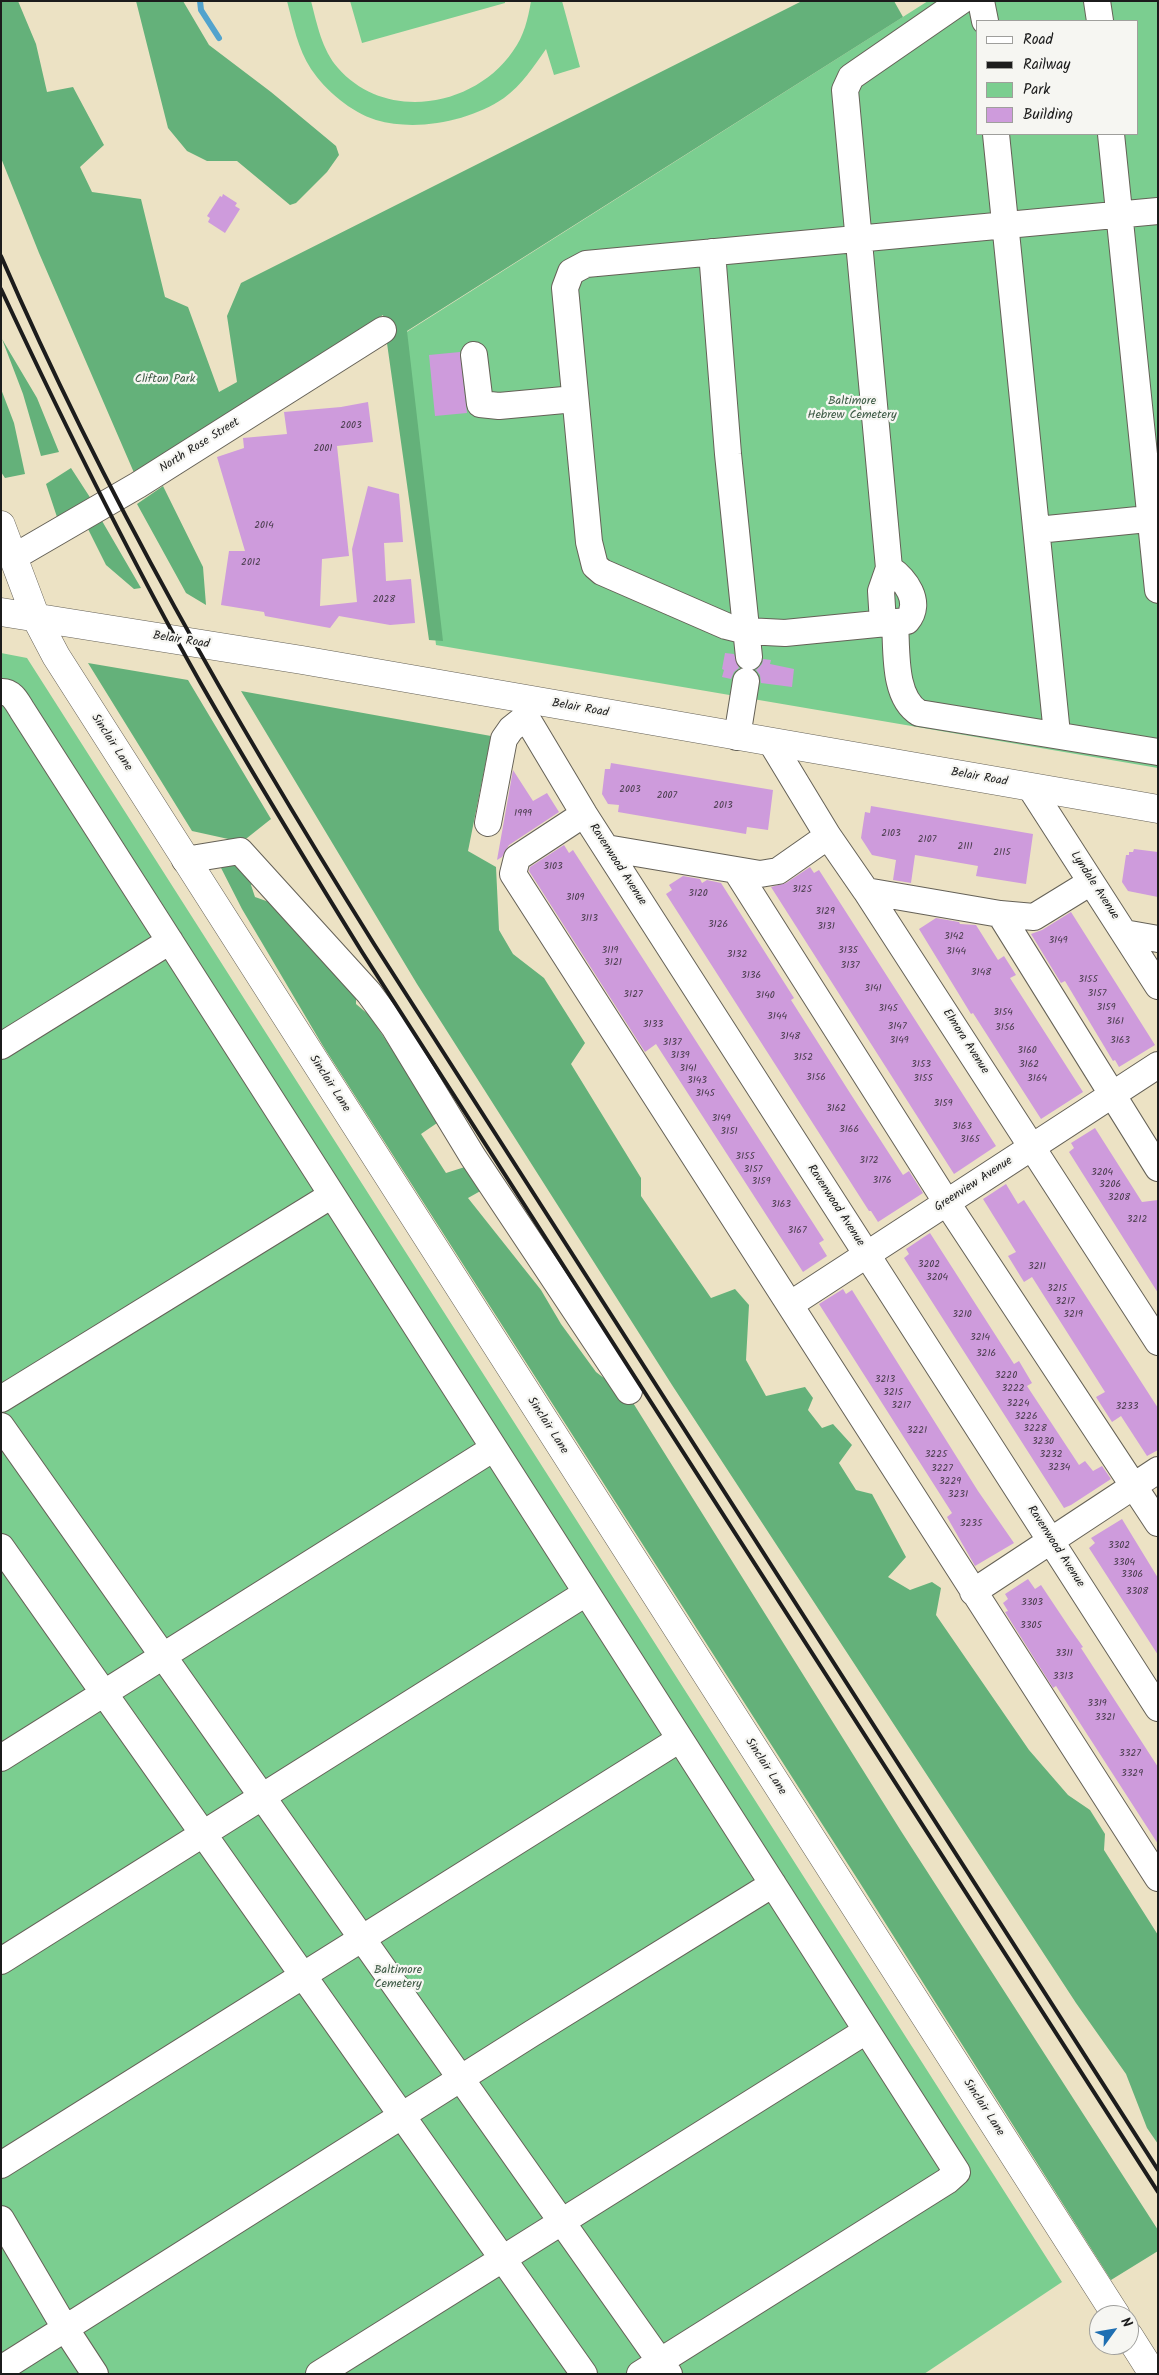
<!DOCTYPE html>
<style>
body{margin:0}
#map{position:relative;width:1159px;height:2375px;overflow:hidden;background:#ece2c4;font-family:Kalam,sans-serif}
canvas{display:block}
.frame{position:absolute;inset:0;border:2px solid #1c1c1c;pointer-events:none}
.legend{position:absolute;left:976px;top:20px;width:162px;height:115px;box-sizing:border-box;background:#f6f6f2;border:1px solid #9f9f9c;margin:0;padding:6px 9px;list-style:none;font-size:15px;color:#1c1c1c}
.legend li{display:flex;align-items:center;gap:10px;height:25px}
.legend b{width:25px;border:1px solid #9f9f9c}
.north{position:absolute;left:1089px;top:2305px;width:50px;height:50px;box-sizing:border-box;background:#f6f6f2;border:1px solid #9f9f9c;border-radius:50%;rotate:58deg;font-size:14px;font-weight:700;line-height:20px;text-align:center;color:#1c1c1c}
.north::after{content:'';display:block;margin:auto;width:18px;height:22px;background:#1f6fb2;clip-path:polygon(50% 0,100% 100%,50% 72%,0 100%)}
</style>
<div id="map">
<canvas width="1159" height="2375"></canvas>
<div class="frame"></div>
<ul class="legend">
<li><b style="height:6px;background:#fff"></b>Road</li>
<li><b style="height:6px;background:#1c1c1c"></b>Railway</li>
<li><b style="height:14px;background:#7bce90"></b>Park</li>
<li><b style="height:14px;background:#ce9bdc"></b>Building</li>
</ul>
<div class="north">N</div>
</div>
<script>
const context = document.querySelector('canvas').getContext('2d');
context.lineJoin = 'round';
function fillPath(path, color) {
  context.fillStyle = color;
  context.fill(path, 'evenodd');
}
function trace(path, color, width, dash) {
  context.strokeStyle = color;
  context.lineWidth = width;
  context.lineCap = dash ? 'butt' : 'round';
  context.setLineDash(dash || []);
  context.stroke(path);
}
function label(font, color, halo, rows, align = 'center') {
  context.font = font + ' Kalam,sans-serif';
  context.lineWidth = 4.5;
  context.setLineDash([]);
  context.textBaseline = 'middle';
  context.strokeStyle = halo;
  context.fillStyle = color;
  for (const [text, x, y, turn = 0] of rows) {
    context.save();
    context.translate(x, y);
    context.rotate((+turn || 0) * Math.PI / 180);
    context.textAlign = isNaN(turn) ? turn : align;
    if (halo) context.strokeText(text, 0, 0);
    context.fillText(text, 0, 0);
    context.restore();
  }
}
const green = new Path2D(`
 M287,1H311C317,24 322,50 338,68C385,122 474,108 513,51C524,36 528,19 531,1H562L580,67L554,75L546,49C534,66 522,85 504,98C470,121 417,132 376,120C351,112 326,91 311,69C298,49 293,24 287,1Z
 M350,1H505V3L362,43Z
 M928,1H1158V768L436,645L402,335ZM978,21H1138V134H978Z
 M1,653L27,658L1062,2282L924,2374H1Z`);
const forest = new Path2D(`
 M1,1H18L36,44L47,92L73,87L104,145L80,167L92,192L141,199L165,297L188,307L219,392L237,382L227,316L241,283L802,1H894L903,17L407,331L443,641L429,640L383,315L135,475L39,253L1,158Z
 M136,1H183L209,45L271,92L336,146L339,155L327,172L296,203L290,205L237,161H207L187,151L168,128Z
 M2,339L37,398L59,452L41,456L23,394Z
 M1,389L14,423L25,474L5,478L1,472Z
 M71,468L93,502L57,517L46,484Z
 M163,486L203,567L206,605L186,593L137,504Z
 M98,514L141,588L134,589L106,565L87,527Z
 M88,663L188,680L271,819L242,842L192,831Z
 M241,691L491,736L468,851L496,867L499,930L513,954L544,978L585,1043L571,1064L641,1178V1196L711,1298L735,1289L749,1305L746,1360L766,1396L805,1387L813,1398L808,1410L822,1428L833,1424L852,1445L839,1463L856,1490L872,1494L906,1557L888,1577L910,1590L932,1582L941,1588L936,1615L1029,1750L1068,1795L1090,1810L1105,1834L1104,1850L1158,1935V2144L1147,2128L1126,2074L1076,2003L672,1385L417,984Z
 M241,861L260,877L251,885L255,897L286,908L356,990V1004L369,1015L440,1121L421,1134L446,1173L468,1166L484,1189L468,1198L541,1290L561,1324L596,1372L630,1398L901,1831L1158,2230V2251L1111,2280L860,1883L323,1046L242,909L218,862Z`);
const stream = new Path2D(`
 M200,1L201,10L219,38`);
const building = new Path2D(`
 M223,194L237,203L235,206L240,209L225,233L208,222L210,218L207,216L220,196L222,197Z
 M460,352L467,413L435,416L429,355Z
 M368,402L373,442L337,446L349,556L322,559L320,606L357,602L352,549L368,486L399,494L403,542L384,543L386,581L411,579L415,623L390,625L339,616L330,628L265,616L264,612L221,605L229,551H245L217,457L244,448L243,438L287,434L284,412L341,407Z
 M725,653L734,654L739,668L734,672L731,679L722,677L724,670L722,669Z
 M763,659L771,660L770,664L794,669L792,687L761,683L760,675L756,670L762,664Z
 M611,763L773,790L768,830L747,827L746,834L618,812L619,805L608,804L602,794L605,769H610Z
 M513,770L533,801L547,793L559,812L509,845L502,857L497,860Z
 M871,806L1033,834L1026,884L976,876L978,866L915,855L911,883L893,880L896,860L872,855L861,838L865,812L870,813Z
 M564,845L569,853L573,850L824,1240L819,1243L827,1256L803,1272L656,1044L645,1052L529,871L530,867Z
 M1134,849L1158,852V897L1128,891L1122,882L1126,855H1129V852H1133Z
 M810,867L814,873L819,870L996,1146L954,1174L771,887L786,883Z
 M683,876L700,879L702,883L707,880L721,883L794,998L791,1000L850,1093L903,1175L909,1171L923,1193L878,1222L871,1211H869L666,894L672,890L669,885Z
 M1071,912L1155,1045L1119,1067L1115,1060L1113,1061L1065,981L1061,983L1031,934L1042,930Z
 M936,918L959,922L960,924L976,925L998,960L1004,956L1016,975L1010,978L1083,1092L1041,1119L973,1013L971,1014L919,929Z
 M1095,1128L1142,1202L1158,1200V1293L1069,1152L1074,1148L1071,1143Z
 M1006,1184L1018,1204L1024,1200L1158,1408V1450L1147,1456L1121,1416L1112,1422L1096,1397L1105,1392L1032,1277L1024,1282L1008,1256L1016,1252L983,1199Z
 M930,1233L1014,1364L1019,1361L1032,1383L1027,1386L1079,1465L1085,1461L1093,1471L1102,1466L1111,1479L1071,1505L1064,1508L904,1258L909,1254L906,1249Z
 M843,1289L846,1294L852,1290L978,1491L1014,1543L975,1566L947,1517L952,1513L819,1304Z
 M1122,1519L1158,1578V1655L1089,1548L1095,1543L1091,1538Z
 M1028,1579L1035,1589L1041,1585L1071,1630L1083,1647L1081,1648L1158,1767V1844L1056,1686L1053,1688L1005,1612L1008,1611L1003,1603L1008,1599L1005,1594Z`);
const minor = new Path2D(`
 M981,1L985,21
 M1097,1L1100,21
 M996,134L1057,734
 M1111,134L1158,590
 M712,252L728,454L749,657
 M474,355L480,404L499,406L575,399
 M1037,530L1158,518
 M14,557L138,485L383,330
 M889,568C905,579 923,602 907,621L785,633L746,631L726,626L602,572L595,566L589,542L565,288L571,272L586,264L1158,211
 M883,623L881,591L889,568L845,90L851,77L961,1
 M895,623C897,651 893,697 919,713L1158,752
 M1,692C12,691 17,702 22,710L957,2172L947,2181L640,2374
 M529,700L526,717L584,814L1158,1708
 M737,737L746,681
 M771,742L828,836L866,891L1158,1342
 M1030,787L1158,986
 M584,814L517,858L513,874C729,1208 942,1544 1158,1878
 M488,823L504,739L511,729L526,717
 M606,848L760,874L778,871L828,836
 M185,860L240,851L369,993L394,1027L473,1157L629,1391
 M737,872L947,1203L1158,1523
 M866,891L1000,914L1034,917L1091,882
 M1000,914L1158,1168
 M1124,933L1158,939
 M1,1046L170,941
 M791,1304L1158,1065
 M1,1399L332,1195
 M1,1426L669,2374
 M1,1547L584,2374
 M973,1592L1158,1470
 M1,1758L494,1448
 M1,1961L586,1593
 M1,2165L680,1739
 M1,2219L65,2328L95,2374
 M1,2369L531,2034L773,1884
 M319,2374L866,2031`);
const major = new Path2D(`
 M1,525L36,618L56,656L1116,2315
 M1,612L302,660L1158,809
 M1129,2336L1153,2374`);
const rail = new Path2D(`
 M1,256C105,496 236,723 374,944L1158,2170
 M1,289C63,422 128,554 200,682C252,773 307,863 362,952L1158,2192`);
const numberNames = [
 ["2003",351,426],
 ["2001",323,449],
 ["2014",264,526],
 ["2012",251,563],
 ["2028",384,600],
 ["2003",630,790],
 ["2007",667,796],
 ["2013",723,806],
 ["1999",523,814],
 ["2103",891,834],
 ["2107",927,840],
 ["2111",965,847],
 ["2115",1002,853],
 ["3103",553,867],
 ["3125",802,890],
 ["3120",698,894],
 ["3109",575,898],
 ["3129",825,912],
 ["3113",589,919],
 ["3126",718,925],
 ["3131",826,927],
 ["3142",954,937],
 ["3149",1058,941],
 ["3119",610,951],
 ["3135",848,951],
 ["3144",956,952],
 ["3132",737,955],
 ["3121",613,963],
 ["3137",850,966],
 ["3148",981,973],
 ["3136",751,976],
 ["3155",1088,980],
 ["3141",873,989],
 ["3157",1097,994],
 ["3127",633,995],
 ["3140",765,996],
 ["3159",1106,1008],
 ["3145",888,1009],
 ["3154",1003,1013],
 ["3144",777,1017],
 ["3161",1115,1022],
 ["3133",653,1025],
 ["3147",897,1027],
 ["3156",1005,1028],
 ["3148",790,1037],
 ["3149",899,1041],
 ["3163",1120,1041],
 ["3137",672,1043],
 ["3160",1027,1051],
 ["3139",680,1056],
 ["3152",803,1058],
 ["3153",921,1065],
 ["3162",1029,1065],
 ["3141",688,1069],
 ["3156",816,1078],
 ["3155",923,1079],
 ["3164",1037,1079],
 ["3143",697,1081],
 ["3145",705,1094],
 ["3159",943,1104],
 ["3162",836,1109],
 ["3149",721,1119],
 ["3163",962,1127],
 ["3166",849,1130],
 ["3151",729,1132],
 ["3165",970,1140],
 ["3155",745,1157],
 ["3172",869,1161],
 ["3157",753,1170],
 ["3204",1102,1173],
 ["3176",882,1181],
 ["3159",761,1182],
 ["3206",1110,1185],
 ["3208",1119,1198],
 ["3163",781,1205],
 ["3212",1137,1220],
 ["3167",797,1231],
 ["3202",929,1265],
 ["3211",1037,1267],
 ["3204",937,1278],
 ["3215",1057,1289],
 ["3217",1065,1302],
 ["3210",962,1315],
 ["3219",1073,1315],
 ["3214",980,1338],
 ["3216",986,1354],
 ["3220",1006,1376],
 ["3213",885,1380],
 ["3222",1013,1389],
 ["3215",893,1393],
 ["3224",1018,1404],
 ["3217",901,1406],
 ["3233",1127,1407],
 ["3226",1026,1417],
 ["3228",1035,1429],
 ["3221",917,1431],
 ["3230",1043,1442],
 ["3225",936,1455],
 ["3232",1051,1455],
 ["3234",1059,1468],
 ["3227",942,1469],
 ["3229",950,1482],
 ["3231",958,1495],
 ["3235",971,1524],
 ["3302",1119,1546],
 ["3304",1124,1563],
 ["3306",1132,1575],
 ["3308",1137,1592],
 ["3303",1032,1603],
 ["3305",1031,1626],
 ["3311",1064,1654],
 ["3313",1063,1677],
 ["3319",1097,1704],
 ["3321",1105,1718],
 ["3327",1130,1754],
 ["3329",1132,1774]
];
const parkNames = [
 ["Clifton Park",165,380],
 ["Baltimore",852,402],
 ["Hebrew Cemetery",852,416],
 ["Baltimore",398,1971],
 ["Cemetery",398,1985]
];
const streetNames = [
 ["North Rose Street",200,446,-32],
 ["Belair Road",181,641,9],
 ["Belair Road",580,709,10],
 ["Sinclair Lane",111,743,57],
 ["Belair Road",979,778,10],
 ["Ravenwood Avenue",617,865,57],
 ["Lyndale Avenue",1094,886,57],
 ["Elmora Avenue",965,1042,57],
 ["Sinclair Lane",329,1084,57],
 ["Greenview Avenue",974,1185,-33],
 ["Ravenwood Avenue",835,1206,57],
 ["Sinclair Lane",547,1426,57],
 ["Ravenwood Avenue",1055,1547,57],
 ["Sinclair Lane",765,1767,57],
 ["Sinclair Lane",983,2108,57]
];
fillPath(green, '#7bce90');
fillPath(forest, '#64b17a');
trace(stream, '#52a3cd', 6);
fillPath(building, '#ce9bdc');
trace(minor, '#656157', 28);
trace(major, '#656157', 29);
trace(minor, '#fff', 26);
trace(major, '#fff', 28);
trace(rail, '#1c1c1c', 4);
label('10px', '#483c4c', null, numberNames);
label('12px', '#3d5a45', '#f6f6f2', parkNames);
label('12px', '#1c1c1c', '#f6f6f2', streetNames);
</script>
